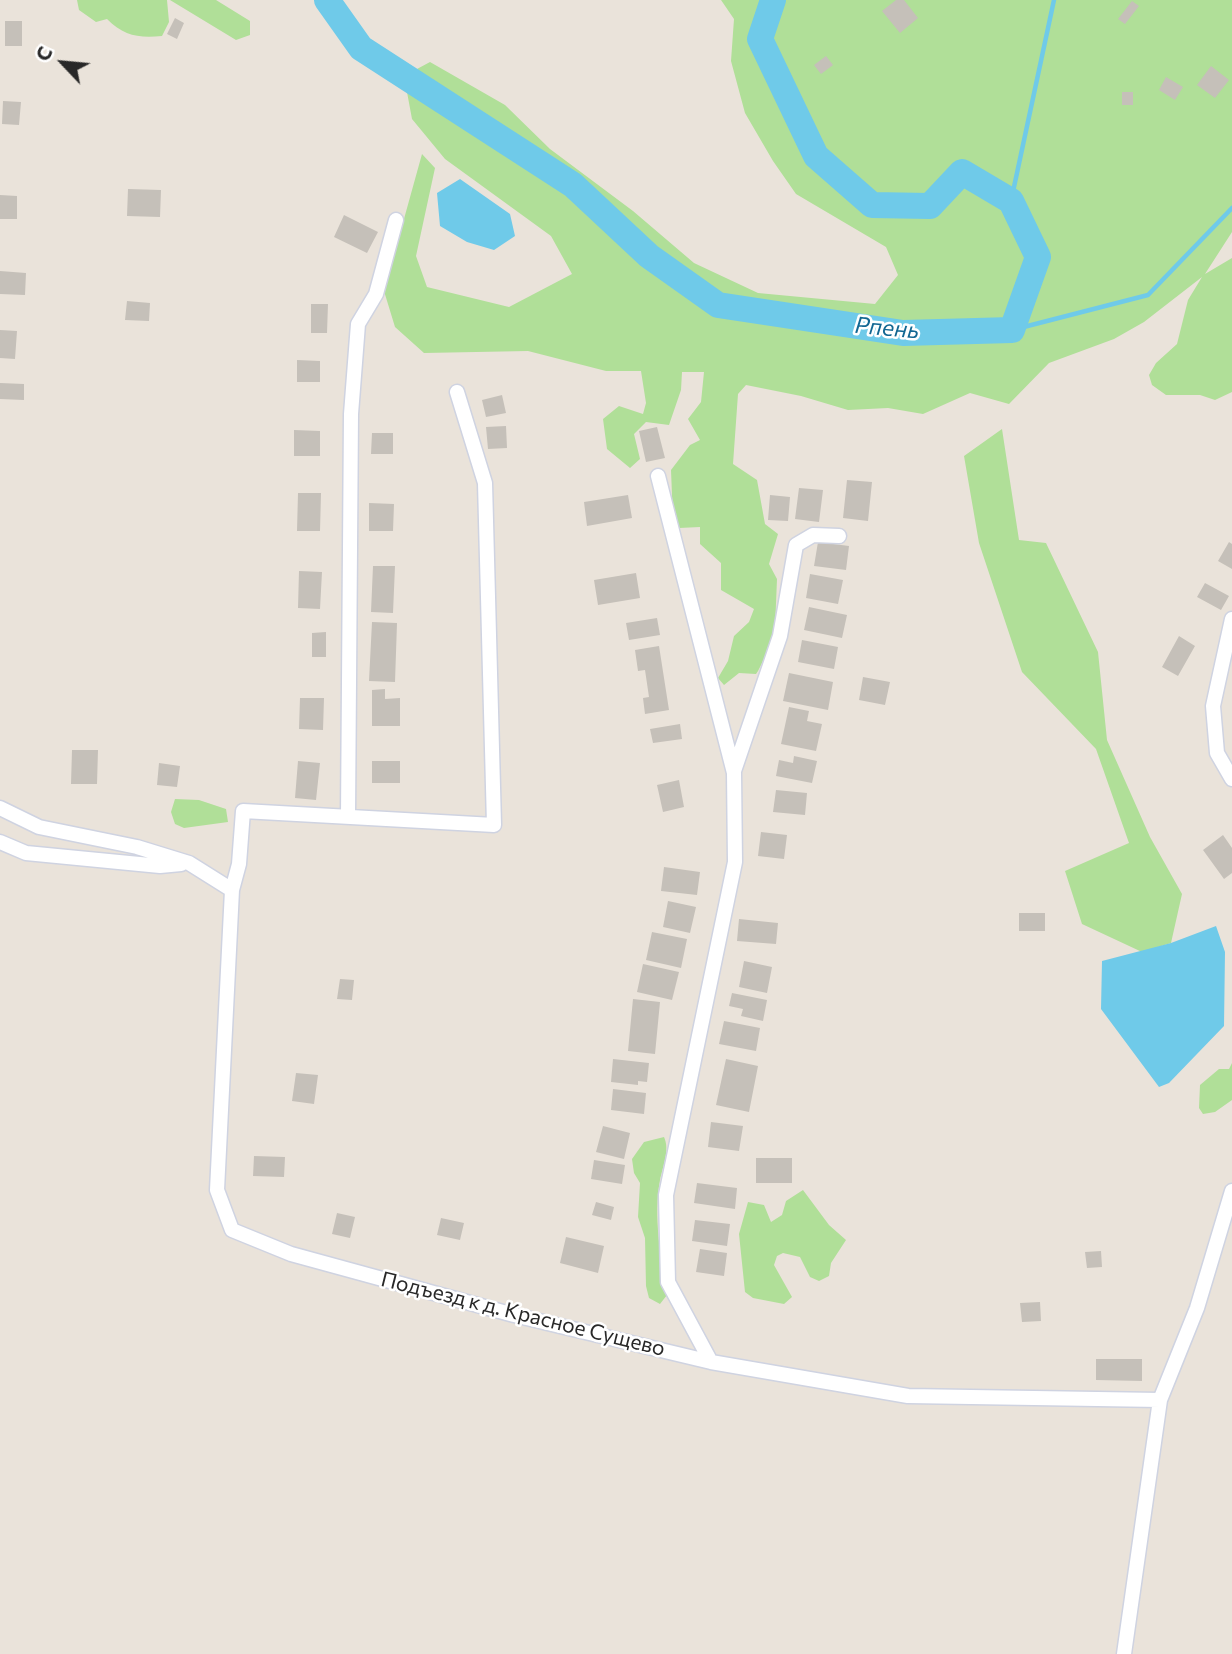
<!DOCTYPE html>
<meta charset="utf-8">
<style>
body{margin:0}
#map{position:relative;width:1232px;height:1654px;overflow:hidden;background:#eae3da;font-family:Commissioner,sans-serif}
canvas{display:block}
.north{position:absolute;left:28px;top:28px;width:70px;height:70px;-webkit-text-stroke:5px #fff;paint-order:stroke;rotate:296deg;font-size:19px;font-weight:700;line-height:28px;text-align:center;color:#282828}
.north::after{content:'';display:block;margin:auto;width:24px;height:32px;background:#282828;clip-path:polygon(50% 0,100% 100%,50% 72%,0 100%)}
</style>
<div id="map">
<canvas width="1232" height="1654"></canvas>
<div class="north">С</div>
</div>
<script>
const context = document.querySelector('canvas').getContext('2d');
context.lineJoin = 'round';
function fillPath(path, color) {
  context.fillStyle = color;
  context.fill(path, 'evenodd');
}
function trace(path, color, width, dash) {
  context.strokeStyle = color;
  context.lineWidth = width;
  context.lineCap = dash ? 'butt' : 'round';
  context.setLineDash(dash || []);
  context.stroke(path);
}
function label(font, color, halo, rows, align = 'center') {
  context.font = font + ' Commissioner,sans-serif';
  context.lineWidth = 5;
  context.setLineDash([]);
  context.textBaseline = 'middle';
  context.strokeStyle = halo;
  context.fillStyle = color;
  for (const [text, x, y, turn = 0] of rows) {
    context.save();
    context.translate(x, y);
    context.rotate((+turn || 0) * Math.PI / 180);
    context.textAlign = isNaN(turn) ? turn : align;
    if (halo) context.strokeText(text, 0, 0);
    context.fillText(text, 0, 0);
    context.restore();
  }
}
const green = new Path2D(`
 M77,0H167L169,22L162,36C138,38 124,36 107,19L96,22L79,10Z
 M170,0H216L250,21V35L236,40Z
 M721,0H1232V232L1205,274L1232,258V392L1215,400L1200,395H1166L1152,385L1149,375L1156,363L1177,344L1188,300L1202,277L1144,322L1114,339L1049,363L1009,404L970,393L923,414L888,408L848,410L801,396L746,385L738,394L733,464L757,480L765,524L778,534L769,564L777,579L775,628L769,649L758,671L756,674L739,673L724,685L718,678L728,661L734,636L749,622L754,609L721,590V563L700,544V527L679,528L673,520L671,470L690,445L700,440L688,419L701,402L704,372H682L681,390L669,425L646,422L634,434L640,459L630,468L607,449L603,419L619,406L643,414L646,403L641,371H606L528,351L424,353L395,327L384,291L422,154L435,168L416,256L427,287L509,307L572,274L551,236L445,159L412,119L404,76L430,62L505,105L550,149L633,211L694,263L758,293L875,304L898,275L886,247L796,194L773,161L745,113L731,61L734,19Z
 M1002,429L1019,540L1046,543L1098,652L1107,740L1150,837L1182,894L1171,943L1142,952L1082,924L1065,871L1129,843L1096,749L1022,672L979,543L964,456Z
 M175,799L199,800L226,809L228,822L184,828L175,824L171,812Z
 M1232,1063V1100L1215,1112L1203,1114L1199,1108L1200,1085L1219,1069H1229Z
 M664,1137C670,1150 663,1166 660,1180C653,1217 661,1257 667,1295L660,1304L649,1298L646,1286L645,1238L638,1217L640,1183L634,1173L632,1159L644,1142Z
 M803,1190L829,1225L846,1240L831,1263L829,1276L819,1281L810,1277L800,1257L783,1253L777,1256L774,1265L792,1297L784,1304L753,1298L745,1292L739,1234L748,1202L764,1205L771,1222L782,1215L786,1201Z`);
const water = new Path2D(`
 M460,179L510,214L515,236L494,250L467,242L440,226L437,193Z
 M1216,926L1225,952L1224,1026L1169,1083L1159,1087L1101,1009L1102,961L1171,943Z`);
const stream = new Path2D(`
 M1011,201L1054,0
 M1012,330L1148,295L1232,208`);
const river = new Path2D(`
 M327,0L361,48L573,185L649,256L718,305L903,333L1012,330L1038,257L1011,201L962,172L930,206L872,205L816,156L760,39L773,0`);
const building = new Path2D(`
 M896,0H904L918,18L900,33L882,11Z
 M1132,1L1139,6L1125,24L1118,19Z
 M175,18L184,23L177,39L167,34Z
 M5,21H22V46H5Z
 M826,56L833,65L821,74L814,65Z
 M1211,66L1229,80L1215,98L1197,85Z
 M1166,77L1183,87L1175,100L1159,90Z
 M1122,92H1133V105H1122Z
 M3,101L21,102L19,125L2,124Z
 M128,189L161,190L160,217L127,216Z
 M0,195L17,196V219H0Z
 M344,215L378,232L367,253L334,237Z
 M0,271L26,273L25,295L0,294Z
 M127,301L150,303L149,321L125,320Z
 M311,304H328L327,333H311Z
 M0,330L17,331L15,359L0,358Z
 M297,360L320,361V382H297Z
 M0,383L24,384V400L0,399Z
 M502,395L506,413L486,417L482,400Z
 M506,426L507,448L488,449L486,427Z
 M657,427L665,458L646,462L639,431Z
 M294,430L320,431V456H294Z
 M372,433H393V454H371Z
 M847,480L872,482L868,521L843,518Z
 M799,488L823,490L819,522L795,519Z
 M298,493H321L320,531H297Z
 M628,495L632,518L587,526L584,502Z
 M770,495L790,497L788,521L768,520Z
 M369,503L394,504L393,531H369Z
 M818,542L849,546L846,570L814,566Z
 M1229,542L1232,544V569L1218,561Z
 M373,566H395L393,613L371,612Z
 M299,571L322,572L320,609L298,608Z
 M636,573L640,598L598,605L594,580Z
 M810,574L843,580L838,604L806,598Z
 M1205,583L1229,596L1221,610L1197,597Z
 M809,607L847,615L842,638L804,630Z
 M657,618L660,635L629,640L626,623Z
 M372,622L397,623L395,682L369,681Z
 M326,632V657H312V633Z
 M1179,636L1195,646L1178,676L1162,667Z
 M802,640L838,647L834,669L798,662Z
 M659,646L669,710L645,714L643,698L649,697L645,670L638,671L635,650Z
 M789,673L833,682L828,710L783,701Z
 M863,677L890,682L885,705L859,700Z
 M385,689V699L400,698V726H372V690Z
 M300,698H324L323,730L299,729Z
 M789,707L809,711L807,721L822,724L816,751L781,744Z
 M680,724L682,739L653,743L650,729Z
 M72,750H98L97,784H71Z
 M794,756L817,761L812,783L776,776L779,760L793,763Z
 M298,761L320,763L316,800L295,798Z
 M372,761H400V783H372Z
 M159,763L180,766L177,787L157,785Z
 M679,780L684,807L663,812L657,785Z
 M776,790L807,793L805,815L773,812Z
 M761,832L787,835L784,859L758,856Z
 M1223,835L1232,848V873L1224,879L1203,850Z
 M664,867L700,872L697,895L661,891Z
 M668,901L696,907L690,933L663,927Z
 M1019,913H1045V931H1019Z
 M739,919L778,923L776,944L737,941Z
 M652,932L687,939L681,968L646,960Z
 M744,961L772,967L767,993L739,987Z
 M643,964L679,972L672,1000L637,992Z
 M340,979L354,980L352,1000L337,999Z
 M732,993L767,1000L763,1021L741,1016L743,1009L729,1006Z
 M633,999L660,1002L655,1054L628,1051Z
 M724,1021L760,1028L756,1051L719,1044Z
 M613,1059L649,1063L647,1082L638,1081V1085L611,1082Z
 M726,1059L758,1066L749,1112L716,1105Z
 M296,1073L318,1075L314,1104L292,1101Z
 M613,1089L646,1093L644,1114L611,1110Z
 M711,1122L743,1126L739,1151L708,1147Z
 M603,1126L630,1133L624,1159L596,1152Z
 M254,1156L285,1157L284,1177L253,1176Z
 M756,1158H792V1183H756Z
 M594,1160L625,1165L622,1184L591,1179Z
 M697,1183L737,1188L735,1209L694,1203Z
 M596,1202L614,1207L611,1220L592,1215Z
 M337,1213L355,1217L350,1238L332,1234Z
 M441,1218L464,1223L460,1240L437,1235Z
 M695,1220L730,1224L727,1246L692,1241Z
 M566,1237L604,1246L598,1273L560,1263Z
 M700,1249L727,1253L724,1276L696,1272Z
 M1101,1251L1102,1267L1087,1268L1085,1252Z
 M1040,1302L1041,1321L1022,1322L1020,1303Z
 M1096,1359H1142V1381L1096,1380Z`);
const street = new Path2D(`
 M457,392L485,483L494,825L243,811L239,864L232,890L217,1190L232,1230L291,1254L514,1315L711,1362L908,1396L1160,1400
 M658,476L734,773L735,862L666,1195L668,1282L711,1362
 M1232,619L1213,706L1217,753L1232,779
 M734,771L780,636L796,545L813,535L839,536
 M0,808L39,827L137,847L189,863L232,890
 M348,816L351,414L358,324L376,294L396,220
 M0,842L26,853L160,866L181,864
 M1124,1654L1160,1400L1197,1308L1232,1191`);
const streetNames = [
 ["Подъезд к д. Красное Сущево",523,1314,14]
];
const waterNames = [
 ["Рпень",887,328,5]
];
fillPath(green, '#b0df98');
fillPath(water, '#6fcae9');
trace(stream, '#6fcae9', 4.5);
trace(river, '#6fcae9', 26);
fillPath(building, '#c5c0b9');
trace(street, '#cfd3e1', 17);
trace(street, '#fff', 14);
label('21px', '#282828', '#fff', streetNames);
label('italic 23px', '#126792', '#fff', waterNames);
</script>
